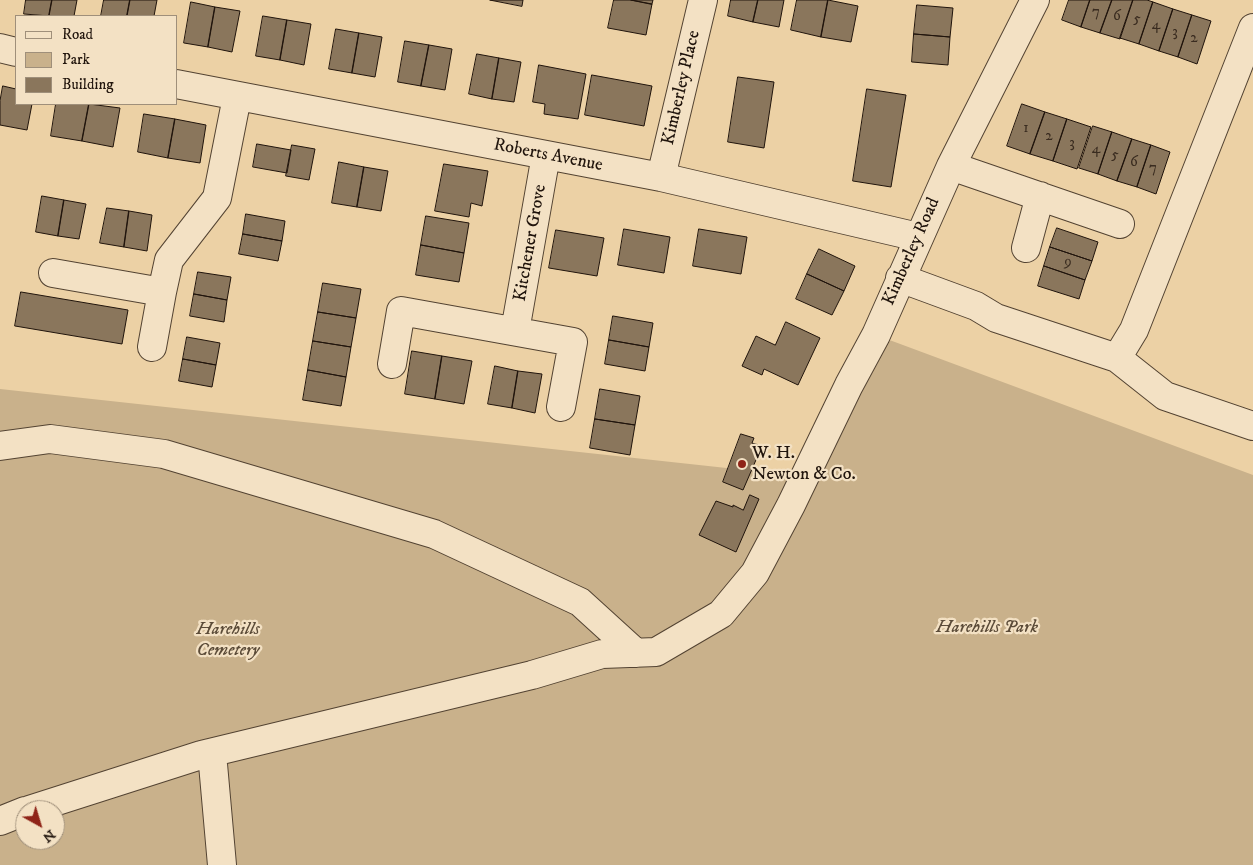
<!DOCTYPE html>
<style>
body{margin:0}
#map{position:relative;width:1253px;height:865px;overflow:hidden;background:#ecd1a5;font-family:"IM FELL DW Pica",serif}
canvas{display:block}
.legend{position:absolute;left:15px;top:15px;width:162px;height:90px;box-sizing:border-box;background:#f3e1c4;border:1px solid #9f8f7a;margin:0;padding:6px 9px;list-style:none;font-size:15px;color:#20140c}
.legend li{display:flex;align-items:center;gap:10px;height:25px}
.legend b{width:25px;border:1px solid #9f8f7a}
.north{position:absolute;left:15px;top:800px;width:50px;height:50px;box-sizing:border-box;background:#f3e1c4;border:1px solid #9f8f7a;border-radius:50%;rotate:141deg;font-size:14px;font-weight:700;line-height:20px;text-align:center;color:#20140c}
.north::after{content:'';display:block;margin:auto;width:18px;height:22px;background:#8f2418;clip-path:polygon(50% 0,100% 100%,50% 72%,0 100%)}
</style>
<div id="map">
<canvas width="1253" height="865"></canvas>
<ul class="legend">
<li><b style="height:6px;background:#f3e1c4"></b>Road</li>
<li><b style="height:14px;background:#c9b18b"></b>Park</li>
<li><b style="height:14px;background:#8a765c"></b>Building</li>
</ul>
<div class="north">N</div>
</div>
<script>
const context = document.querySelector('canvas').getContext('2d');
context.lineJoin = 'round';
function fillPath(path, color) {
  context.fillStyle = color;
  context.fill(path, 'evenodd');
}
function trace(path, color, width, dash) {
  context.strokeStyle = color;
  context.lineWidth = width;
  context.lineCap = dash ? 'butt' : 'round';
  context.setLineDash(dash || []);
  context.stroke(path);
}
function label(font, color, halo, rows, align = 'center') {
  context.font = font + ' "IM FELL DW Pica",serif';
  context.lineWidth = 4.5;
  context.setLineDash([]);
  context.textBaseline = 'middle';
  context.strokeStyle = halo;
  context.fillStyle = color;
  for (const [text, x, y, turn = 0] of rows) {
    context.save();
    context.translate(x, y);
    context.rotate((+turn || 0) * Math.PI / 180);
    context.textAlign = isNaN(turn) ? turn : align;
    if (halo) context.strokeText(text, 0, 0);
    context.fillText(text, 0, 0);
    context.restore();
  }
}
const green = new Path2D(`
 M876,335L1253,475V865H0V389L800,476ZM25,810H55V840H25Z`);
const building = new Path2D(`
 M26,0H52L49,16L24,14Z
 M52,0H77L74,16H49Z
 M104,0H130L127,16H101Z
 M130,0H157L154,16H127Z
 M490,0H523L522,6Z
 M614,0H631L652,4L646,35L608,28Z
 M631,0H653L652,4Z
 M731,0H758L753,22L728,16Z
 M758,0H784L779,27L753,22Z
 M797,0H828L821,37L791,30Z
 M828,0L858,6L851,42L821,37Z
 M1069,0H1090L1081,27L1062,20Z
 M1090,0H1112L1100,33L1081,27Z
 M1112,0H1133L1120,39L1100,33Z
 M1133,0H1147L1153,2L1139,44L1120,38Z
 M191,2L215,7L208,47L184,43Z
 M1153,2L1173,9L1159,51L1139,44Z
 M917,5L953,8L950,37L914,34Z
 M215,7L240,11L232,52L208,47Z
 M1173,9L1192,15L1178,57L1159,51Z
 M1192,15L1211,21L1197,64L1178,57Z
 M263,16L287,20L280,60L256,56Z
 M287,20L311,24L304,65L280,60Z
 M336,29L359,33L352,73L329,69Z
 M359,33L382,37L375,77L352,73Z
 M914,34L950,37L948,65L912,62Z
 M405,41L429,45L421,86L398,82Z
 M429,45L452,49L445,90L421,86Z
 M477,54L499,58L492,99L469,94Z
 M499,58L521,62L514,102L492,99Z
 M539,65L586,74L578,119L544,114L545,104L533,102Z
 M592,75L652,86L644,126L585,115Z
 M738,77L774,82L764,148L728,142Z
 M3,86L16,89V104H32L27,130L0,125V101Z
 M867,89L906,95L891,187L853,181Z
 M56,104H89L82,141L51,136Z
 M89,104L120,108L113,147L82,141Z
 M1022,104L1045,112L1030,154L1007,146Z
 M1045,112L1067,119L1053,161L1030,154Z
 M144,114L175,119L168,158L138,152Z
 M175,119L206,125L200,163L168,158Z
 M1067,119L1091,127L1077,169L1053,161Z
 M1093,126L1112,132L1098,174L1079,168Z
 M1112,132L1132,139L1117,181L1098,174Z
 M1132,139L1151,145L1137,187L1117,181Z
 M257,144L291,150L287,173L253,167Z
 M292,145L315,149L309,180L286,176Z
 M1151,145L1170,152L1156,194L1137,187Z
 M339,162L364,167L357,207L332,203Z
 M444,164L488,171L482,206L471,203L469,217L435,211Z
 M364,167L388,171L381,211L357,207Z
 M42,196L64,200L58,236L36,232Z
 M64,200L86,204L79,239L58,236Z
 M107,208L129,211L124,247L100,243Z
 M129,211L152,215L147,251L124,247Z
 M246,214L285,221L282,241L243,234Z
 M426,216L469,223L464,253L421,245Z
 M1057,228L1098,242L1092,261L1050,247Z
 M624,229L670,237L664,273L618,265Z
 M699,229L747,237L741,274L693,266Z
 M556,230L604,238L597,276L549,268Z
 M243,234L282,241L278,261L239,254Z
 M421,245L464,253L459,282L416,275Z
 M1050,247L1092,261L1085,280L1044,266Z
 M819,249L855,266L844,291L807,274Z
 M1044,266L1085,280L1079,299L1038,286Z
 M198,272L231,277L227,300L194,294Z
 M807,274L844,291L832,315L796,299Z
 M323,283L361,289L356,318L318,312Z
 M21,292L128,310L122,344L15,326Z
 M194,294L227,300L224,322L190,316Z
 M318,312L356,318L351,347L313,341Z
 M613,316L653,323L649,347L609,340Z
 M786,322L820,338L798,385L764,369L762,375L742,366L756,336L775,345Z
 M187,337L220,343L216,365L183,359Z
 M609,340L649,347L645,371L605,364Z
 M313,341L351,347L346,377L308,370Z
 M412,351L442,356L435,399L405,394Z
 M442,356L472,361L464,404L435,399Z
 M183,359L216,365L212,387L179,381Z
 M495,366L518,371L512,408L488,404Z
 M308,370L346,377L341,406L303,400Z
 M518,371L542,374L535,413L512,408Z
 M600,389L640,396L635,425L595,419Z
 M595,419L635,425L630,455L590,448Z
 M741,434L754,438L752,443L762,446L743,490L723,482Z
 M750,495L759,499L736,552L699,535L716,501L733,507V505L743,510Z`);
const minor = new Path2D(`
 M0,48L16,52
 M176,84L661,177L918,237
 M951,166L1120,224
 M661,177L703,0
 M1026,248L1040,196
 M53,273L162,292
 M900,278L976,306L996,318L1117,358L1165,396L1253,426
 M515,331L546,155
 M152,347L162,292L169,260L217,198L237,97
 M1117,358L1134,330L1253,28
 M392,364L401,311L573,342L561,407
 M0,446L50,439L164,454L434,534L580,602L636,653
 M212,753L222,865
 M29,810L201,755L532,675L602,654L656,652L721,614L755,573L791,505L849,385L876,335L951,166L1035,0
 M0,821L25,811`);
const markers = [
 [742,464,5,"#8f2418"]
];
const numberNames = [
 ["7",1096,13],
 ["6",1117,17],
 ["5",1137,20],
 ["4",1156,26],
 ["3",1175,33],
 ["2",1194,39],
 ["1",1026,129],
 ["2",1049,137],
 ["3",1072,144],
 ["4",1096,150],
 ["5",1115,156],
 ["6",1134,163],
 ["7",1153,169],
 ["9",1068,263]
];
const streetNames = [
 ["Kimberley Place",682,88,-77],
 ["Roberts Avenue",548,156,11],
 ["Kitchener Grove",531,243,-80],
 ["Kimberley Road",912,252,-66]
];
const poiNames = [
 ["W. H.",752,454],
 ["Newton & Co.",752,475]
];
const parkNames = [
 ["Harehills Park",987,628],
 ["Harehills",228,630],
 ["Cemetery",228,651]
];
fillPath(green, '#c9b18b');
fillPath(building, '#8a765c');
trace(building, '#20140c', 1);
trace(minor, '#534332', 30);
trace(minor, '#f3e1c4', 28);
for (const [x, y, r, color] of markers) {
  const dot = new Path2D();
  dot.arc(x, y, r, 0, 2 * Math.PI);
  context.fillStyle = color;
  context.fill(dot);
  trace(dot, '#f3e1c4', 2);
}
label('15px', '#3a2c20', null, numberNames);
label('18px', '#20140c', '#f3e1c4', streetNames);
label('18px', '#20140c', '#f3e1c4', poiNames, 'left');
label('italic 18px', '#5b4b38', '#f3e1c4', parkNames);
</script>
